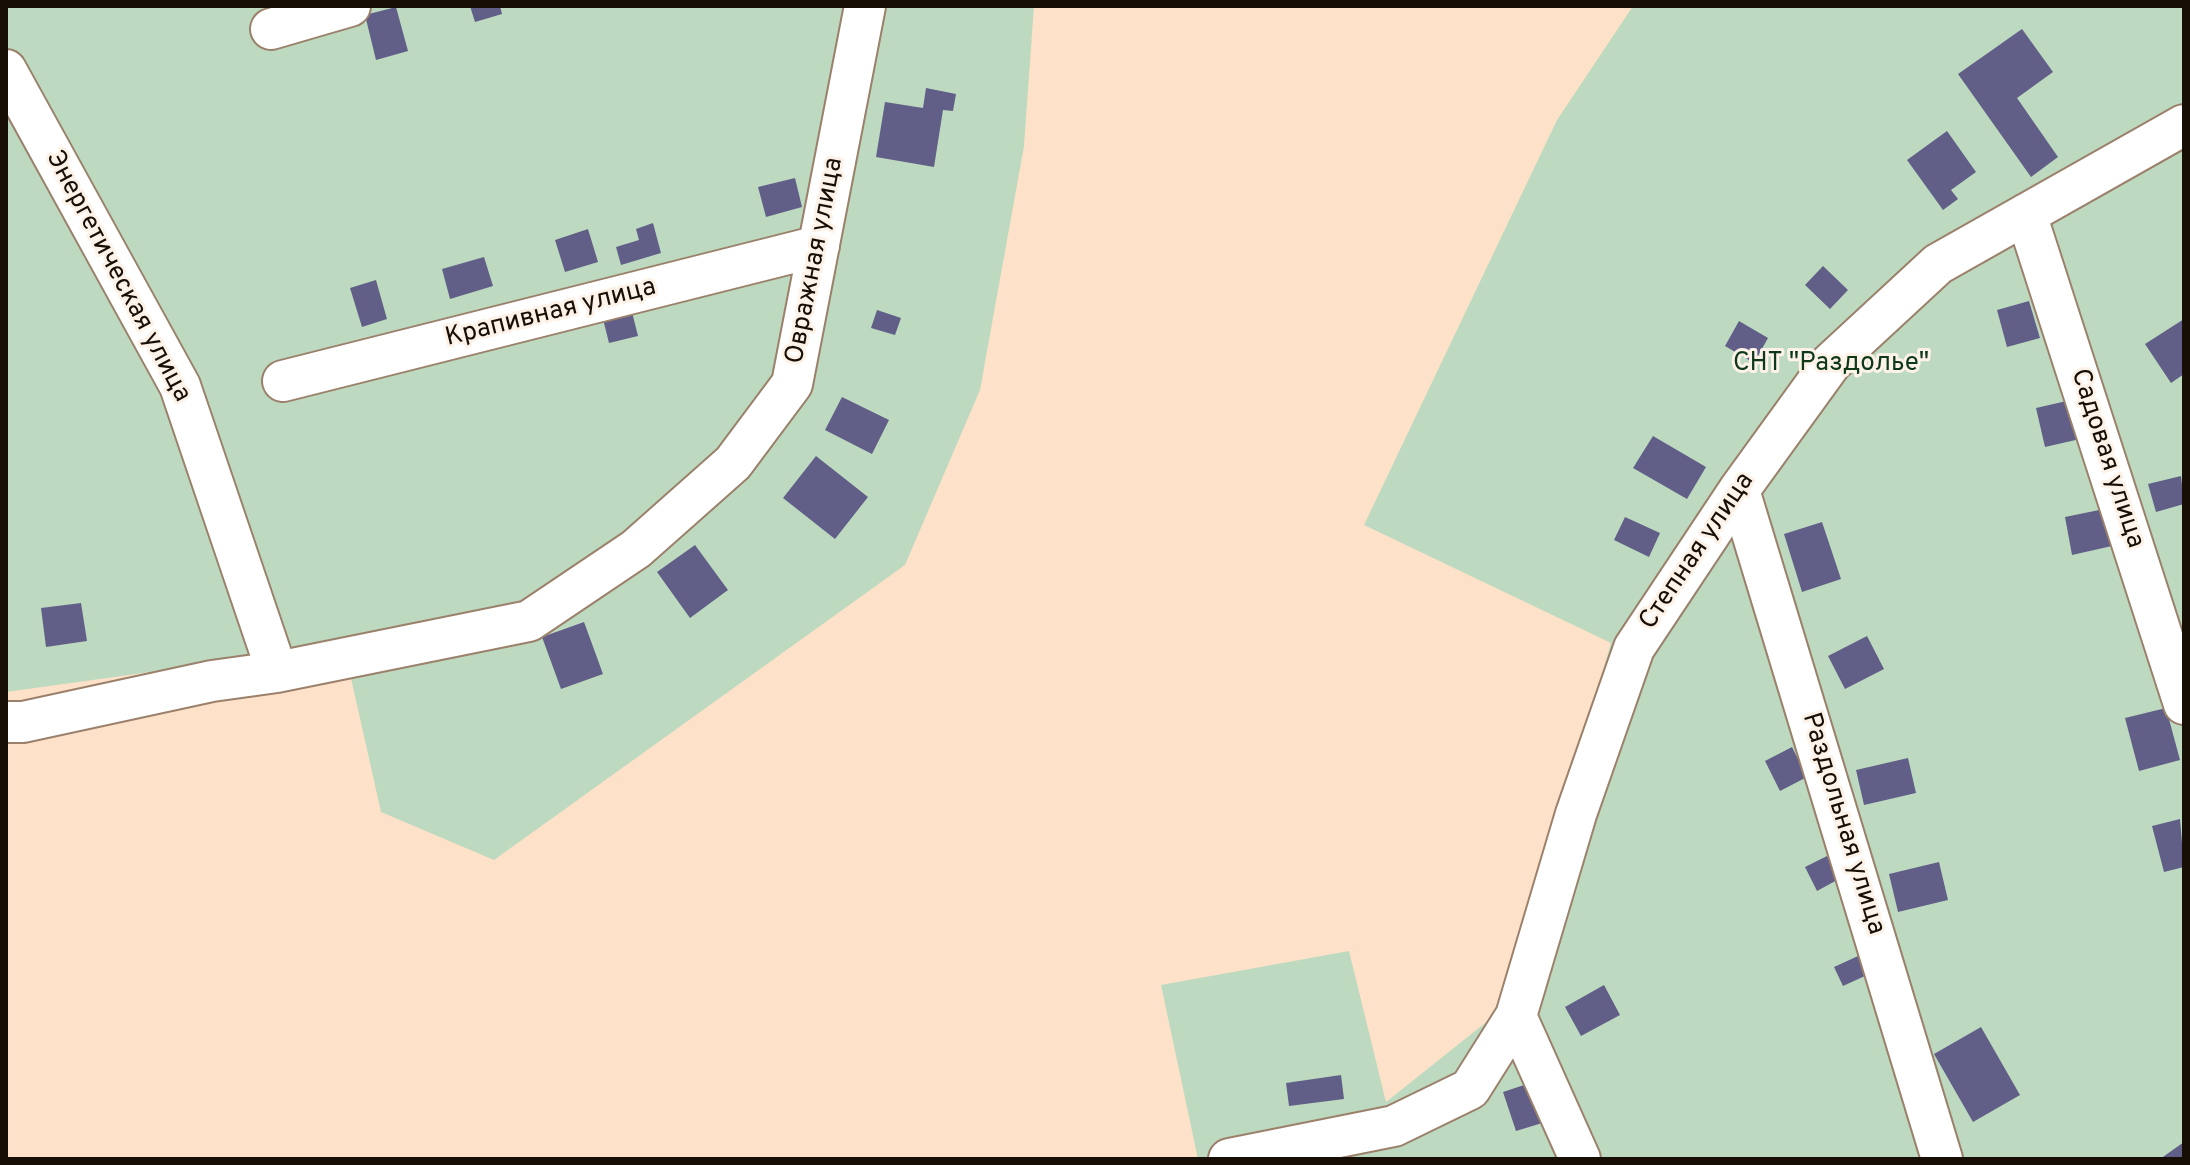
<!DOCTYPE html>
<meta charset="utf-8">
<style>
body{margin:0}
#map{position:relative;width:2190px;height:1165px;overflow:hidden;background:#fee1c9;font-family:Overpass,sans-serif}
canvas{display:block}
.frame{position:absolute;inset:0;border:8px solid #170e06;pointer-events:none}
</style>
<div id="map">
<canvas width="2190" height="1165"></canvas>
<div class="frame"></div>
</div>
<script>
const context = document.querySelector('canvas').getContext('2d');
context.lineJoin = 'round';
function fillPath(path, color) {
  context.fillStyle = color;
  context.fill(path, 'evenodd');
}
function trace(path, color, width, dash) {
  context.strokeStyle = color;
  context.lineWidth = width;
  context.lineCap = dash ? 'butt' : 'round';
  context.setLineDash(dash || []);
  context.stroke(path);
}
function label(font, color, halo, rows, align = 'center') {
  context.font = font + ' Overpass,sans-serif';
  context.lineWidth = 6;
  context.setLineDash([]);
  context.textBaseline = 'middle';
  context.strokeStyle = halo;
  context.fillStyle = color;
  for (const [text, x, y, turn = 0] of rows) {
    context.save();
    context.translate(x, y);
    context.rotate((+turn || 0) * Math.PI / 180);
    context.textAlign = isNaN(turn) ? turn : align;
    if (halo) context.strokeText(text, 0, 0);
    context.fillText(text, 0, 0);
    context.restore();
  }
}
const green = new Path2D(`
 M6,6H1034L1024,146L980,390L905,565L494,860L381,812L342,638L165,670L6,692Z
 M1633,6H2184V1159H1198L1161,985L1349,951L1386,1102L1504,1008L1611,643L1364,525L1557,120Z`);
const building = new Path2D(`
 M470,6H500L502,14L475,22Z
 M396,7L408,51L376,60L365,15Z
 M2022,29L2053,72L2017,98L2058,157L2031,177L1958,74Z
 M926,88L956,94L953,111L943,110L934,167L876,157L885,102L923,108Z
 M1947,131L1976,172L1951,190L1958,199L1943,210L1907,160Z
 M795,178L802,207L766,217L758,187Z
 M653,223L661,253L621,265L616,247L639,240L636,229Z
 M588,229L598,262L565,272L555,240Z
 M484,257L493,286L450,299L442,269Z
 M1823,266L1848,290L1830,309L1805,285Z
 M376,280L387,319L362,327L350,288Z
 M2029,301L2040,338L2007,347L1997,310Z
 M877,310L901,318L895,335L871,328Z
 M632,312L638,336L609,343L603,319Z
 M2184,319V374L2171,383L2145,344Z
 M1739,321L1768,338L1754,363L1725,346Z
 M842,397L889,420L872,454L825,430Z
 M2071,400L2080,439L2045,447L2036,408Z
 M1653,436L1706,467L1687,499L1633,468Z
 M816,456L868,497L835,539L783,498Z
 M2181,476L2184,504L2156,512L2148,484Z
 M2104,509L2112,546L2072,555L2065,517Z
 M1625,517L1660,533L1649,557L1614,540Z
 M1822,522L1841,579L1802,592L1784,534Z
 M695,545L728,590L690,618L657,572Z
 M81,603L87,641L46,647L41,608Z
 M584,622L603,674L561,689L542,637Z
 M1867,636L1884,669L1845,689L1828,656Z
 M2166,708L2180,760L2139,771L2125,718Z
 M1792,747L1807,777L1780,791L1765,761Z
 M1908,758L1916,793L1864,805L1856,770Z
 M2180,819L2184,867L2164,872L2152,826Z
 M1827,856L1839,879L1817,891L1805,867Z
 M1939,862L1948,900L1898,912L1889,874Z
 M1869,951L1878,970L1843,986L1834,967Z
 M1604,985L1620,1015L1581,1036L1565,1007Z
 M1981,1027L2020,1095L1973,1122L1934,1054Z
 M1341,1075L1344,1099L1289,1106L1286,1083Z
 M1539,1080L1552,1120L1516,1131L1503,1092Z
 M2184,1142V1159H2160Z`);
const minor = new Path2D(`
 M271,29L350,6
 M6,70L180,386L277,672
 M2026,214L2184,704
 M283,381L819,246
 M1739,490L1942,1159
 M6,722H23L212,681L277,672L529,621L636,549L733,463L792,384L865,6
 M1229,1159L1394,1126L1470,1089L1516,1016
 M1580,1159L1516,1016L1576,814L1634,648L1739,490L1831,363L1938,264L2184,125`);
const streetNames = [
 ["Овражная улица",816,261,-79],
 ["Энергетическая улица",117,277,62],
 ["Крапивная улица",551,314,-14],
 ["Садовая улица",2106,459,72],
 ["Степная улица",1698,552,-56],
 ["Раздольная улица",1842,824,73]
];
const parkNames = [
 ["СНТ \"Раздолье\"",1831,365]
];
fillPath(green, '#bddac0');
fillPath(building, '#615f87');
trace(minor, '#9b816b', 44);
trace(minor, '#fff', 40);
label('26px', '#170e06', '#fdf2e8', streetNames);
label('26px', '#0d3918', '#fdf2e8', parkNames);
</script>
